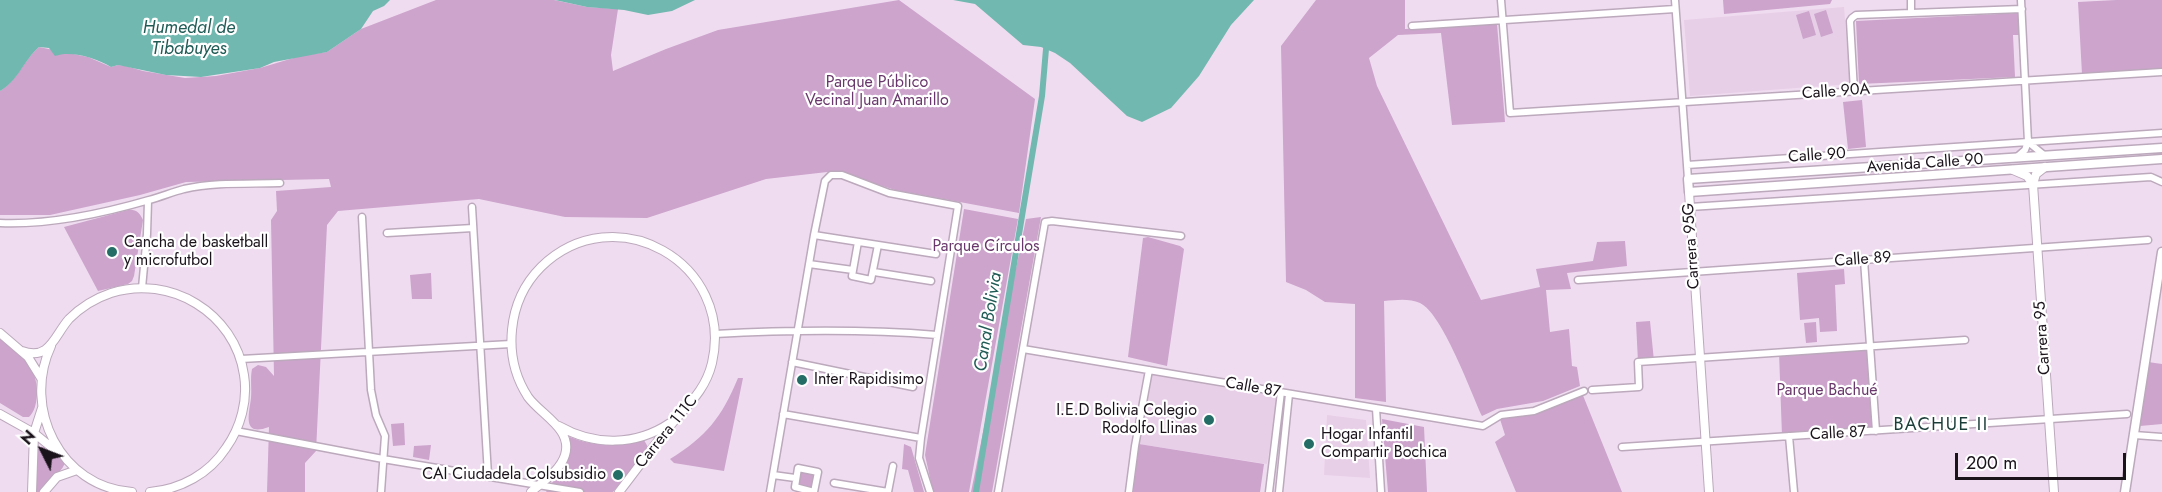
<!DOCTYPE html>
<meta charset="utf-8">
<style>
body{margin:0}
#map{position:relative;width:2162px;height:492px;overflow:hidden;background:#f0dcf0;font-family:Jost,sans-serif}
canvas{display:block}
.north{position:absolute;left:12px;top:420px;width:60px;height:60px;-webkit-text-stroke:4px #fff;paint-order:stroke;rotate:312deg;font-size:16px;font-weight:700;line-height:24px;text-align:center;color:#1a131a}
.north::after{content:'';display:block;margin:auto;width:21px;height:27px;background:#1a131a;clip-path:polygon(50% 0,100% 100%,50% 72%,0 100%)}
.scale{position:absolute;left:1955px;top:453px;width:171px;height:27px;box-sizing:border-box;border:3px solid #1a131a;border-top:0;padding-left:8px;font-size:18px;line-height:21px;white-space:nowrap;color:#1a131a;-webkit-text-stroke:4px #fff;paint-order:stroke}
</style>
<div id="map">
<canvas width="2162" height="492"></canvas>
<div class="north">N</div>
<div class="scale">200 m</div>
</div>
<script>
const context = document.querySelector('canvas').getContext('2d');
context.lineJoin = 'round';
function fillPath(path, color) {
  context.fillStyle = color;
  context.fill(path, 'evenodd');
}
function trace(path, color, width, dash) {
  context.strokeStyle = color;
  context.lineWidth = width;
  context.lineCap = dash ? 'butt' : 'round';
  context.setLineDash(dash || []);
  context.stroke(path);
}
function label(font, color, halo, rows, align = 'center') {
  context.font = font + ' Jost,sans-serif';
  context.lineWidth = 4.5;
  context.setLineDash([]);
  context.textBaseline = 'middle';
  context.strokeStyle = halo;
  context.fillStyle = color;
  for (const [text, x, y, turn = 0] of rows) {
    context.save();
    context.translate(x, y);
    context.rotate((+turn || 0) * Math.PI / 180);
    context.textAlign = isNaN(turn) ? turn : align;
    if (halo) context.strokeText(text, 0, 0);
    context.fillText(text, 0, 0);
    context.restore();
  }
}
const built = new Path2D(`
 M1844,7L1850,84L1690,96L1684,20Z
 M1151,374L1278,397L1267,464L1139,444Z
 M1327,415L1366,420L1370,478L1324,475Z`);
const green = new Path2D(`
 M436,0H554L587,7L618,9L611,55L613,71L666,49L718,30L899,0L1035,99L1019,213L895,190L836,171L766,179L647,218L565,217L479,199L338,211L327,225L316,451L305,463V492H267L269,427C242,437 249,415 251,398C252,388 250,379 252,369L258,365L266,367L274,376L271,220L277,211L276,191L331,187L329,179L186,182L140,195L50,215H0V91C17,81 24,60 39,47L88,57L111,67L118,65L126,66L143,71L185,78L216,76L260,68L300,56L327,52L361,29Z
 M1316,0H1405V29L1497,24L1505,122L1452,125L1441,33L1398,35L1369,58L1377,86L1481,300L1540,287L1536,269L1593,261L1597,242L1625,241L1627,266L1567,273L1571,289L1546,290L1550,332L1569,329L1572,366L1577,367L1580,386L1543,401L1497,409L1482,416C1471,392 1442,313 1420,303C1409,298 1396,300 1384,301L1386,402L1355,398V304L1325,302L1306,290L1286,282L1281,46Z
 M1723,0H1832L1830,4L1724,14Z
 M2116,0H2162V70L2082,74L2078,2Z
 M1826,10L1833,33L1821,37L1814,14Z
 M1809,11L1816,35L1803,39L1796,15Z
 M2019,13L2020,35H2013L2015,77L1859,84L1856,21Z
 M1862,100L1866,147L1848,149L1843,102Z
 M964,209L1018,219L969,492H933L925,455Z
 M128,210C136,209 140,213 143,220L134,276L132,281L128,284L98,291L64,227Z
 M1041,217L992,492H971L1026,219Z
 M1148,237L1180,246L1184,249L1167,366L1128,357L1143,238Z
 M1844,269L1845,284L1835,285L1837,331L1820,332L1819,318L1800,320L1797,273Z
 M431,273L432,299H412L410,275Z
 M1650,321L1654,361L1638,362L1636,322Z
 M1816,322L1817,342L1806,343L1804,323Z
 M0,339C22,354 38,367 37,395C36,404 35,411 29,417H23L0,403Z
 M1870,346L1875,430L1782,436L1779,352Z
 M2148,362L2162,364V424L2140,426Z
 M738,378H743L724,471L674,463L670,459C706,437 722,417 738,378Z
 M1582,393L1622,492H1516L1495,442L1505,435L1499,416L1538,413L1542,409Z
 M1382,419L1424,427L1427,492H1388Z
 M404,423L405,445L393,446L391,424Z
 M570,437C594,447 618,446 644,440L649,449L613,492H546L568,459Z
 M904,444L911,447L924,492H914L908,470L902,469Z
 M1139,444L1264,464L1260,492H1133Z
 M431,445L429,460L413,457L414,446Z
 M41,447H47L65,463C60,476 46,480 39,492H34L36,451Z
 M798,469L818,472L815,489L795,486Z`);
const water = new Path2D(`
 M0,0H390L384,6L373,11L361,29L327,52L274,62L260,68L201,77L166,75L118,65L111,67C97,58 70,50 55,56L49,48L39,47C24,60 18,81 0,91Z
 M555,0H695L672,11L648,15L624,10L587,7Z
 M953,0H1254L1231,25L1199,76L1171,108L1142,122L1127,116L1070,63L1055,53L1041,47L1023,45L975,4Z`);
const canal = new Path2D(`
 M976,492L1042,96L1046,49`);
const minor = new Path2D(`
 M1501,0L1510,113L2162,72
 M1675,0L1688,179
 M1911,0V13
 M1412,26L1675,9
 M1854,91L1850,21L1852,18L1856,15L2022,9
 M2028,142L2044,155
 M2017,157L2025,150L2028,142L2021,0
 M1687,165L2162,133
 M472,207L488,475
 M1690,207L2151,177L2162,182
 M362,217L371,390L376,415L385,436L381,492
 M0,223C50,225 101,214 149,200C161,197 172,192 184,189C215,182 248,184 280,183
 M387,233L473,228
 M814,235L936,254
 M858,242L852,276L871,280L878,245
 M1864,260L1876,431
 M809,264L853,270
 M874,272L931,281
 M1578,280L2148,240
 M142,288L147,234L148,201
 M715,334C789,330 862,329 937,335
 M1023,349L1483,426L1501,415L1534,411L1584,391
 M241,359L511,344
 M792,362L913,387
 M1592,390L1639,387L1638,362L1965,340
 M1376,408L1381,492
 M783,414L921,438
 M236,431L383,459L580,492
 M2134,435L2162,437
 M1789,436L1794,492
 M1622,447L2127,414
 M798,468L818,472L814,492L795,487Z
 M773,475L795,478
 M834,483L888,492
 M770,492L814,235L825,181L831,175H842L889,193L958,206L921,438L919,458L930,492
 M888,492L893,466
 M998,492L1045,222L1052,221L1181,236
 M1129,492L1135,446L1149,370
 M1269,492L1281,392
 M1279,492L1289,394`);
const tertiary = new Path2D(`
 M2045,167L2036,174L2033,184L2054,492
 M2013,170L2027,176L2033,184
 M1689,192L1709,492
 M0,333L28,357L41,378
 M51,346C22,408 60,487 132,492
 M22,351C50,361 54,336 69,319C81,307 96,298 111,293C170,274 235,313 244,375C248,400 241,427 226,448C209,474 181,489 150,492
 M0,414L34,433L56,451
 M559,426C594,446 636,446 670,423
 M32,492L34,433L42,408
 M44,492L57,477L77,470
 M531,492C543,481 560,471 565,455C573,429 541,415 528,397C502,357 507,301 541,267C615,195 735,263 712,363C706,388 691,402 675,420C655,443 638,468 619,492`);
const secondary = new Path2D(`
 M2162,148L1688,179L1689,192L2162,159
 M2125,492L2162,252`);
const markers = [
 [112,252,6,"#236d66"],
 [802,380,6,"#236d66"],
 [1209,420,6,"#236d66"],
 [1309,444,6,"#236d66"],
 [618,475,6,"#236d66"]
];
const parkNames = [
 ["Parque Público",877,83],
 ["Vecinal Juan Amarillo",877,101],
 ["Parque Círculos",986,247],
 ["Parque Bachué",1827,391]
];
const streetNames = [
 ["Calle 90A",1836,92,-4],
 ["Calle 90",1817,156,-4],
 ["Avenida Calle 90",1925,164,-4],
 ["Carrera 95G",1692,246,-94],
 ["Calle 89",1863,260,-4],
 ["Carrera 95",2043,338,-94],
 ["Calle 87",1253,388,10],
 ["Carrera 111C",667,432,-51],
 ["Calle 87",1838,434,-3]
];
const poiNames = [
 ["Cancha de basketball",124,243],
 ["y microfutbol",124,261],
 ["Inter Rapidisimo",814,380],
 ["I.E.D Bolivia Colegio",1197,411,"right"],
 ["Rodolfo Llinas",1197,429,"right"],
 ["Hogar Infantil",1321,435],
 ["Compartir Bochica",1321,453],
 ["CAI Ciudadela Colsubsidio",606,475,"right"]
];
const waterNames = [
 ["Humedal de",189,29],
 ["Tibabuyes",189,50],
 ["Canal Bolivia",989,322,-81]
];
const neighbourhoodNames = [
 ["BACHUE II",1941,426]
];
fillPath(built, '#e8cfe8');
fillPath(green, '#cca4cc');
fillPath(water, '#71b8b0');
trace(canal, '#71b8b0', 6);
trace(minor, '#bca9bc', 9);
trace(tertiary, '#bca9bc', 10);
trace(secondary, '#bca9bc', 11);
trace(minor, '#fff', 6);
trace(tertiary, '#fff', 8);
trace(secondary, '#fff', 8);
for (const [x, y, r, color] of markers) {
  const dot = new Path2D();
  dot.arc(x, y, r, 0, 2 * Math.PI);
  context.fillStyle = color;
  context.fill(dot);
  trace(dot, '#fff', 2);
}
label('16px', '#69376b', '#fff', parkNames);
label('16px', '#1a131a', '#fff', streetNames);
label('16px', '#1a131a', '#fff', poiNames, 'left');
label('italic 18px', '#205b56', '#fff', waterNames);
context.letterSpacing = '1.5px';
label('18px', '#1b3d39', '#fff', neighbourhoodNames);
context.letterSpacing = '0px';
</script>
